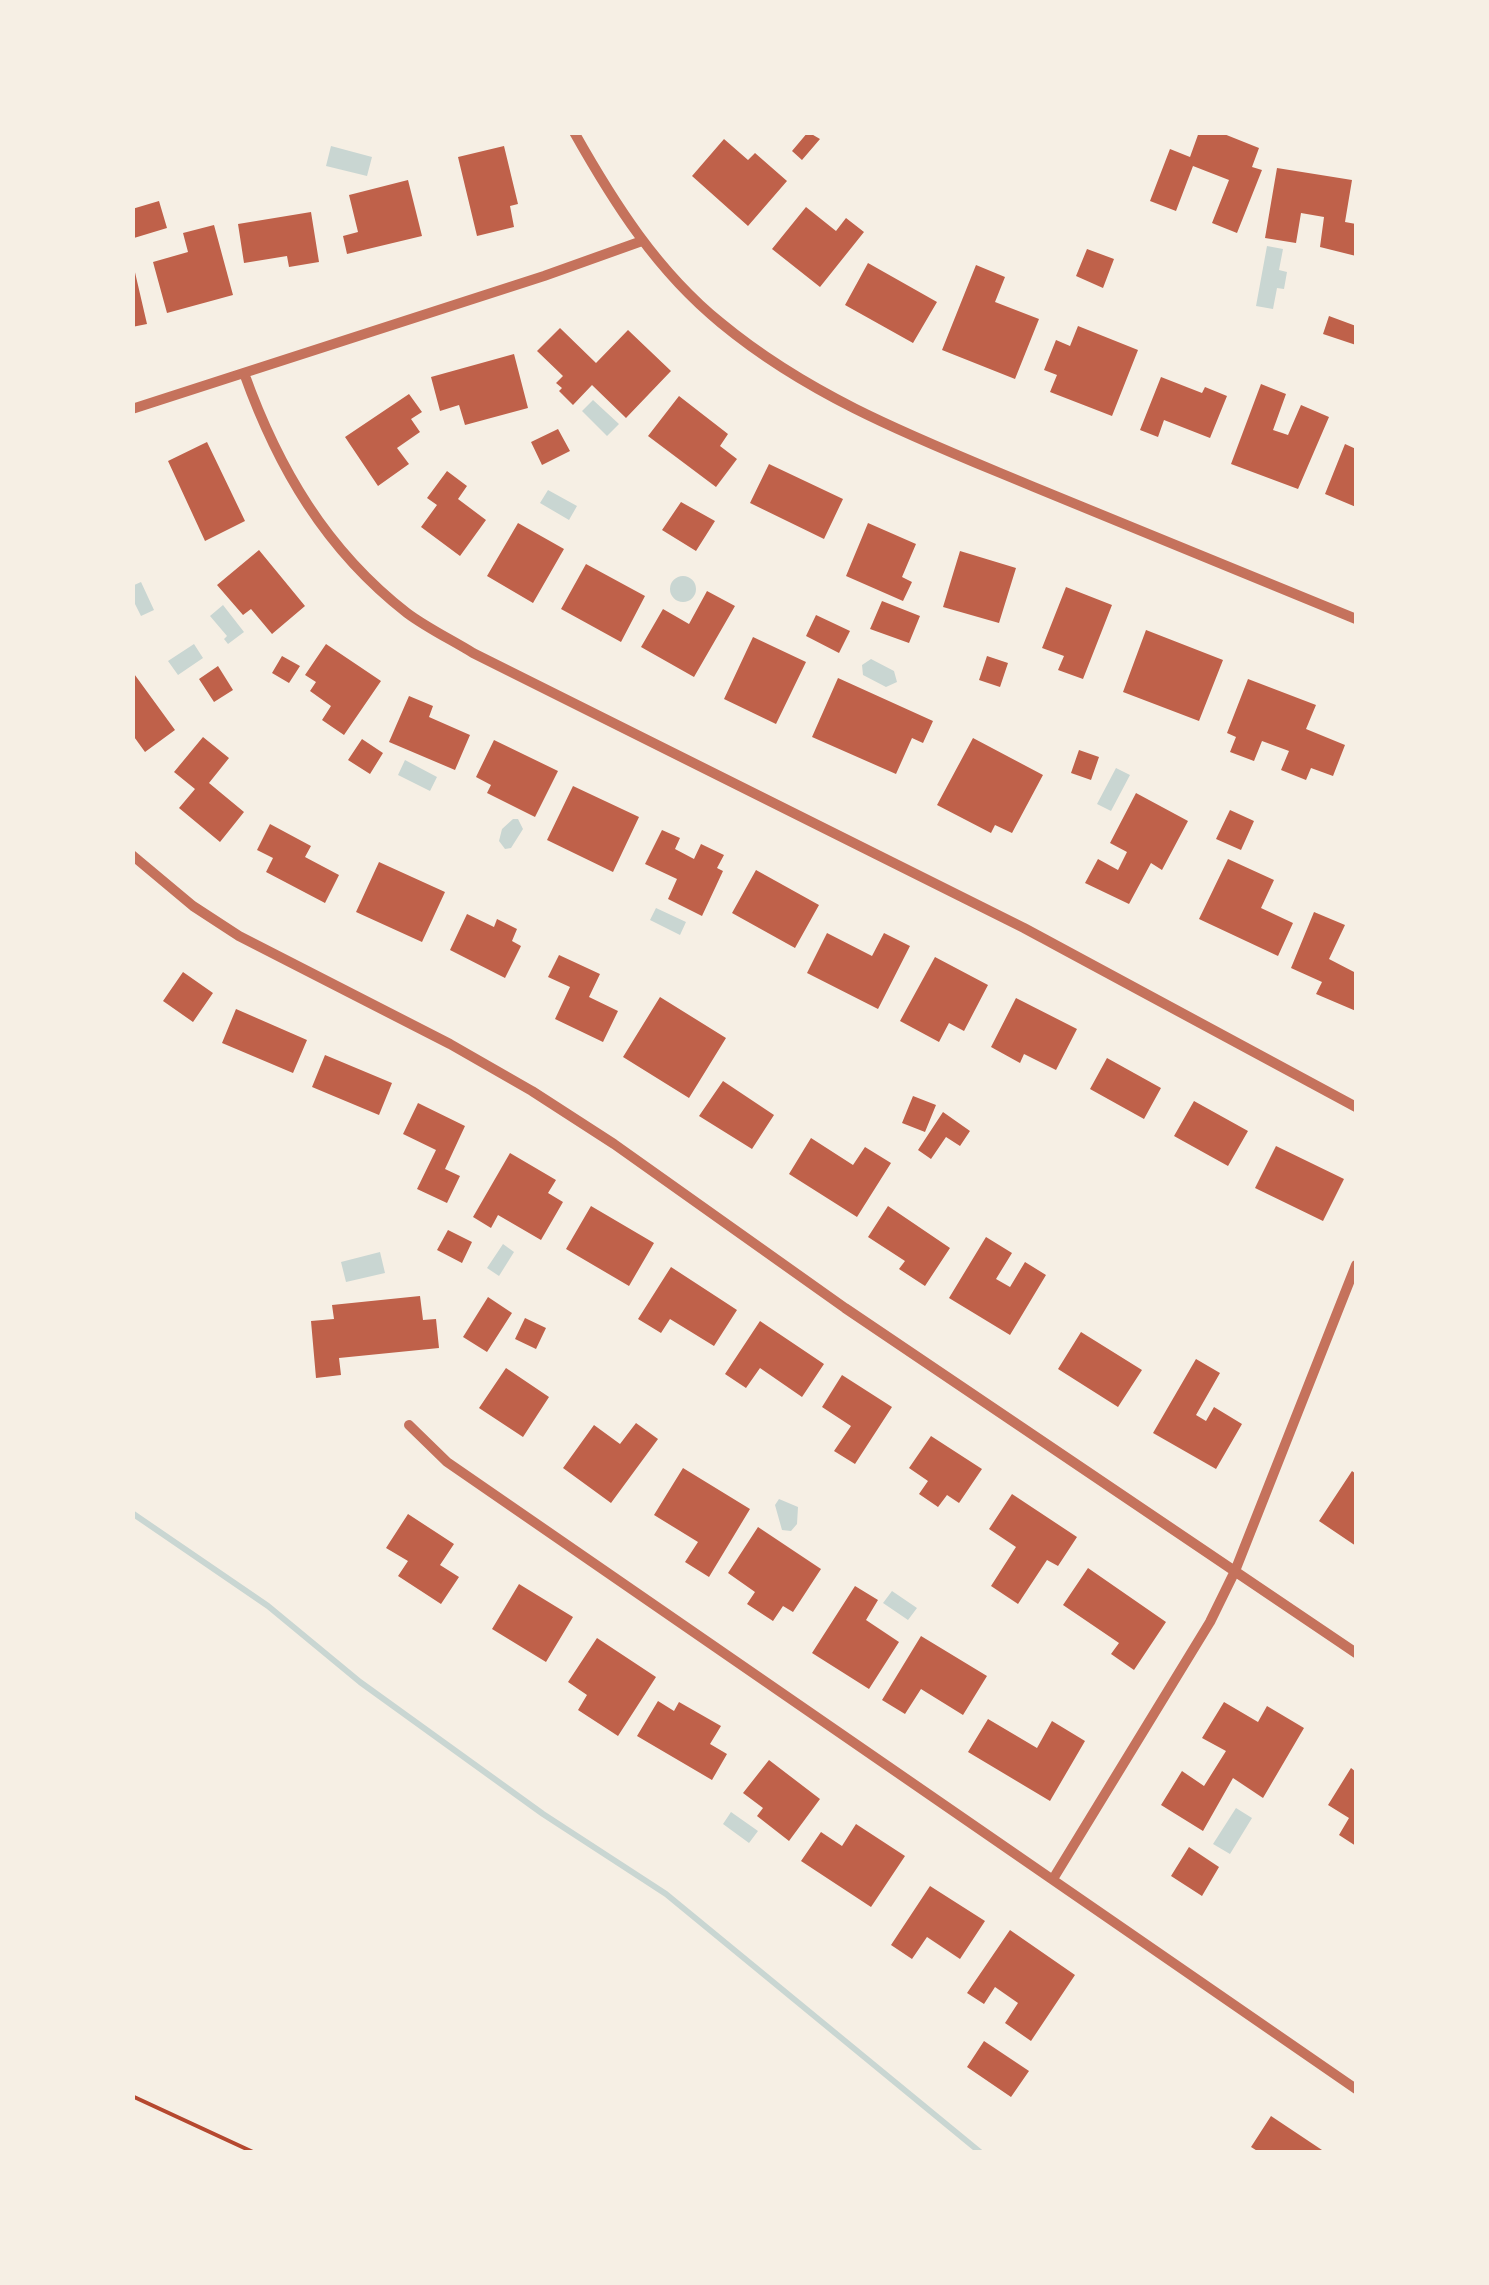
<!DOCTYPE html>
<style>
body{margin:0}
#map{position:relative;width:1489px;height:2285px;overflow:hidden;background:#f6efe4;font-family:Signika,sans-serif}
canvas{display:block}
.frame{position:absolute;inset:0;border:135px solid #f6efe4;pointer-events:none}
</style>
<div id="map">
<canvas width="1489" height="2285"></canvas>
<div class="frame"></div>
</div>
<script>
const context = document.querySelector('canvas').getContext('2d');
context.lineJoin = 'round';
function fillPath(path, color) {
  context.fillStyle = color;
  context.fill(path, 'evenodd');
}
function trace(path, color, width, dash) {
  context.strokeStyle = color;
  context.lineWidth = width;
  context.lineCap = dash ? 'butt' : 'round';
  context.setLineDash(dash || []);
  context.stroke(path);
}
const water = new Path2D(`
 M331,146L372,157L367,176L326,166Z
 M1267,246L1283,249L1279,270L1287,272L1284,289L1277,288L1273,309L1256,306Z
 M593,400L619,424L607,436L582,411Z
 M548,490L577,506L569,520L540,503Z
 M670 589a13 13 0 1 1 26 0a13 13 0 1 1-26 0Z
 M141,582L154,610L141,616L133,600L132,586Z
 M223,605L244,632L228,644L224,639L227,636L210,616Z
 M194,644L203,658L178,675L168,661Z
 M871,659L894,671L897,682L886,687L863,675L862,665Z
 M405,760L437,777L430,791L398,775Z
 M1116,768L1130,775L1111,811L1097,804Z
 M513,819H518L523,829L511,848L505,849L499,841L502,829Z
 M656,908L686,922L680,935L650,920Z
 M503,1244L514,1252L499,1276L487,1268Z
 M380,1252L385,1273L346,1282L341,1262Z
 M779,1499L798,1507L797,1524L791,1531L782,1530L775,1505Z
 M892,1591L917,1608L908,1620L883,1603Z
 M1236,1808L1252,1818L1230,1854L1213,1844Z
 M731,1812L758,1831L749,1843L723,1824Z`);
const stream = new Path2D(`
 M132,1513L268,1606L360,1682L543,1814L666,1894L980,2152`);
const building = new Path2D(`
 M808,132L820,139L802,160L792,151Z
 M1199,132H1219L1259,148L1252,167L1262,170L1237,233L1212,223L1229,180L1193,166L1176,211L1150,201L1170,149L1190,157Z
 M724,139L748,160L755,153L787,181L748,226L692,176Z
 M504,146L518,204L510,206L514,227L477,236L458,157Z
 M1277,168L1352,180L1345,222L1356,224V256L1320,247L1324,217L1301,213L1296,243L1265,238Z
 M408,180L422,236L347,254L343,236L358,232L349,195Z
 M159,201L167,228L134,238L132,209Z
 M806,207L836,231L846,218L864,232L820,287L772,249Z
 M311,212L319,262L289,267L287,256L244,263L238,224Z
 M214,225L233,295L167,313L153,262L188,252L183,233Z
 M1087,249L1114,259L1103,288L1076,276Z
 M868,263L937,302L913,343L845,305Z
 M976,265L1005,277L995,302L1039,319L1015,379L942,350Z
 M134,268L147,324L132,327V269Z
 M1329,316L1356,326V345L1323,334Z
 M1078,326L1138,350L1112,416L1050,392L1057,375L1044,370L1056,340L1070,346Z
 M560,328L596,363L628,330L671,371L626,418L592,385L573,405L559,391L562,388L556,383L563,376L537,351Z
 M514,354L528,408L465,425L459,405L440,411L431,377Z
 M1161,377L1202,393L1205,387L1227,396L1210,438L1164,420L1158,437L1140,430Z
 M1261,384L1286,394L1273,430L1288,435L1301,405L1329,417L1298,489L1231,464Z
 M409,394L422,412L411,419L420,432L397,448L409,464L378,486L345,437Z
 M679,396L728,434L720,446L737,459L716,487L648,436Z
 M558,429L570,451L542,465L531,442Z
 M207,442L245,521L205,541L168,461Z
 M1345,444L1356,449V507L1325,494Z
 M769,464L843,499L824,539L750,503Z
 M447,471L467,486L458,499L486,520L460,556L421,527L437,505L427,498Z
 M681,502L715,521L696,551L662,530Z
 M518,523L564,549L533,603L487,576Z
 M868,523L916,544L902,577L912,582L903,601L846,576Z
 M259,550L305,606L272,634L251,609L243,615L217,585Z
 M960,551L1016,568L999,623L943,607Z
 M586,564L645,596L621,642L561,609Z
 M1066,587L1112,605L1083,679L1058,670L1064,656L1042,648Z
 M707,591L735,606L694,677L641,647L663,609L689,624Z
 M882,601L920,616L909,643L870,629Z
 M816,615L850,631L839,653L806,636Z
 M1146,630L1223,660L1199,721L1123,692Z
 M753,637L806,662L776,724L724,699Z
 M326,644L381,681L344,735L322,720L331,706L310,691L316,682L305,675Z
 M282,656L300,666L289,683L272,673Z
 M987,656L1008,663L1000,687L979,680Z
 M218,666L233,690L214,702L199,679Z
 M132,671L175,730L145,752L132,734Z
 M838,678L933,721L923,743L912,738L896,774L812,737Z
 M1248,679L1316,705L1306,729L1345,745L1333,776L1311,768L1306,780L1281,770L1289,751L1262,741L1254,761L1230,752L1236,737L1227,733Z
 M409,696L433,706L429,717L470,735L455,770L389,742Z
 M203,737L229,758L209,783L244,812L220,842L179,808L195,789L174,772Z
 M973,738L1043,775L1012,833L995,825L991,833L937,805Z
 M362,739L383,753L370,774L348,760Z
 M494,740L558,771L535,817L487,793L491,785L476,777Z
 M1079,750L1099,757L1091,780L1071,773Z
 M573,786L639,817L613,872L547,840Z
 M1136,793L1188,821L1162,870L1151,863L1129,904L1085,883L1098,859L1118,870L1127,852L1110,843Z
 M1230,810L1254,821L1241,850L1216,839Z
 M270,824L311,846L305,857L339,875L325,903L266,872L273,858L257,850Z
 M662,830L680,838L675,849L694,859L701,844L724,855L717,868L723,871L702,916L668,899L677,879L645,864Z
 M1228,859L1274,880L1261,908L1293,923L1278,956L1199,919Z
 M379,862L445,892L422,942L356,912Z
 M756,870L819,905L795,948L732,913Z
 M1314,912L1345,925L1329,959L1356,973V1011L1316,994L1322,982L1291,968Z
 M467,914L494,927L497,919L517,929L512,941L521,946L505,978L450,950Z
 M827,933L872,956L884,933L910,946L878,1009L807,973Z
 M559,955L600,974L589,997L618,1011L603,1042L555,1019L570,987L548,977Z
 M935,957L988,985L964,1031L949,1023L939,1042L900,1021Z
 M183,972L213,993L193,1022L163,1001Z
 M660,997L726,1038L689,1098L623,1057Z
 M1016,998L1077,1029L1056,1070L1024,1054L1020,1063L991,1047Z
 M236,1009L307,1040L293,1073L222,1043Z
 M325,1055L392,1083L379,1115L312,1087Z
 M1107,1058L1161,1088L1144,1119L1090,1089Z
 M723,1081L774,1115L752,1149L699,1116Z
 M913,1096L936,1105L925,1132L902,1123Z
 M1194,1101L1248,1131L1228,1166L1174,1136Z
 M418,1103L465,1126L445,1169L460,1176L447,1203L417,1189L436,1150L403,1134Z
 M943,1112L970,1131L960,1146L946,1137L931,1159L918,1150Z
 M811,1138L853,1165L865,1147L891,1163L857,1217L789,1174Z
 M1276,1146L1344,1179L1323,1221L1255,1188Z
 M510,1153L556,1180L548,1193L563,1202L541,1240L498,1215L491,1228L473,1217Z
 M591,1206L654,1243L629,1286L566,1249Z
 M888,1206L950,1248L925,1286L899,1269L905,1261L868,1237Z
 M448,1230L472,1242L462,1263L437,1250Z
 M986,1237L1012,1253L996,1279L1010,1287L1025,1262L1046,1275L1010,1335L949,1298Z
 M671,1267L737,1310L714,1346L670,1319L661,1333L638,1319Z
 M420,1296L423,1320L436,1319L439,1348L339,1358L341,1375L316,1378L311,1321L334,1319L332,1305Z
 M488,1297L512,1313L487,1352L463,1337Z
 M525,1318L546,1328L536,1349L515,1339Z
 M760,1321L824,1364L802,1397L760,1368L746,1388L725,1374Z
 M1081,1332L1142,1370L1118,1407L1058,1369Z
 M1196,1359L1220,1373L1196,1415L1206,1421L1214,1407L1242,1424L1216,1469L1153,1433Z
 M506,1368L549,1397L523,1437L479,1408Z
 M842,1375L892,1407L855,1464L834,1451L851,1426L822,1407Z
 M636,1423L658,1439L611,1503L563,1468L594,1425L620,1444Z
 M931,1436L982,1469L959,1503L947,1495L938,1507L919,1494L928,1481L909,1468Z
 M683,1468L750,1509L709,1577L685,1562L698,1542L654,1515Z
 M1352,1471L1356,1474V1546L1319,1521Z
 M1012,1494L1077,1537L1058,1566L1047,1560L1018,1604L991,1586L1016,1547L989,1529Z
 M408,1514L454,1544L440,1565L459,1577L441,1604L398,1576L408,1561L386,1548Z
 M758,1527L821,1569L793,1612L783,1606L773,1621L747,1604L755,1592L728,1573Z
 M1088,1568L1166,1622L1134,1670L1111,1654L1119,1643L1063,1605Z
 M519,1584L573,1617L546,1662L492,1629Z
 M855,1586L878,1600L866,1620L899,1642L869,1689L812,1653Z
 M921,1636L987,1676L963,1715L921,1689L905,1714L882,1700Z
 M597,1638L656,1677L618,1736L578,1710L587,1695L568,1682Z
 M658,1701L674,1711L679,1702L721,1726L710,1744L727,1754L712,1780L637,1736Z
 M1224,1702L1258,1722L1267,1706L1304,1728L1263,1798L1233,1778L1203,1831L1161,1805L1182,1771L1204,1786L1226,1751L1202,1738Z
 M988,1719L1037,1748L1052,1721L1085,1741L1050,1801L968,1752Z
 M769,1760L820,1799L789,1841L757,1816L763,1808L743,1793Z
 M1351,1768L1356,1772V1846L1339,1835L1349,1818L1328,1805Z
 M856,1824L905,1856L871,1907L801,1861L821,1832L842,1846Z
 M1189,1847L1219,1867L1202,1896L1171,1876Z
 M930,1886L985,1921L960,1959L927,1937L912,1959L891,1945Z
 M1010,1930L1075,1975L1031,2041L1005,2023L1018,2003L995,1987L984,2004L967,1993Z
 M984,2041L1029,2071L1011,2097L967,2067Z
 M1271,2116L1325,2152H1259L1251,2147Z`);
const path = new Path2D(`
 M132,2096L253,2152`);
const minor = new Path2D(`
 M574,132C614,203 657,271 721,323C814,400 924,441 1034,487C1142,531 1249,575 1356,619
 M244,373C278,468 326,550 407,613C427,628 452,640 473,653L1024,928L1356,1107
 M132,409L544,276L642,241
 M132,855L193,906L239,936L450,1044L532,1091L614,1144L845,1308L1356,1653
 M409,1425L447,1462L1356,2089
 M1053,1879L1210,1622L1235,1571L1356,1265`);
fillPath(water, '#c9d6d2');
trace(stream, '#c9d6d2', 6);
fillPath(building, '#bf614a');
trace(path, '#b5482f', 4);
trace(minor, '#c5725c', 10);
</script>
